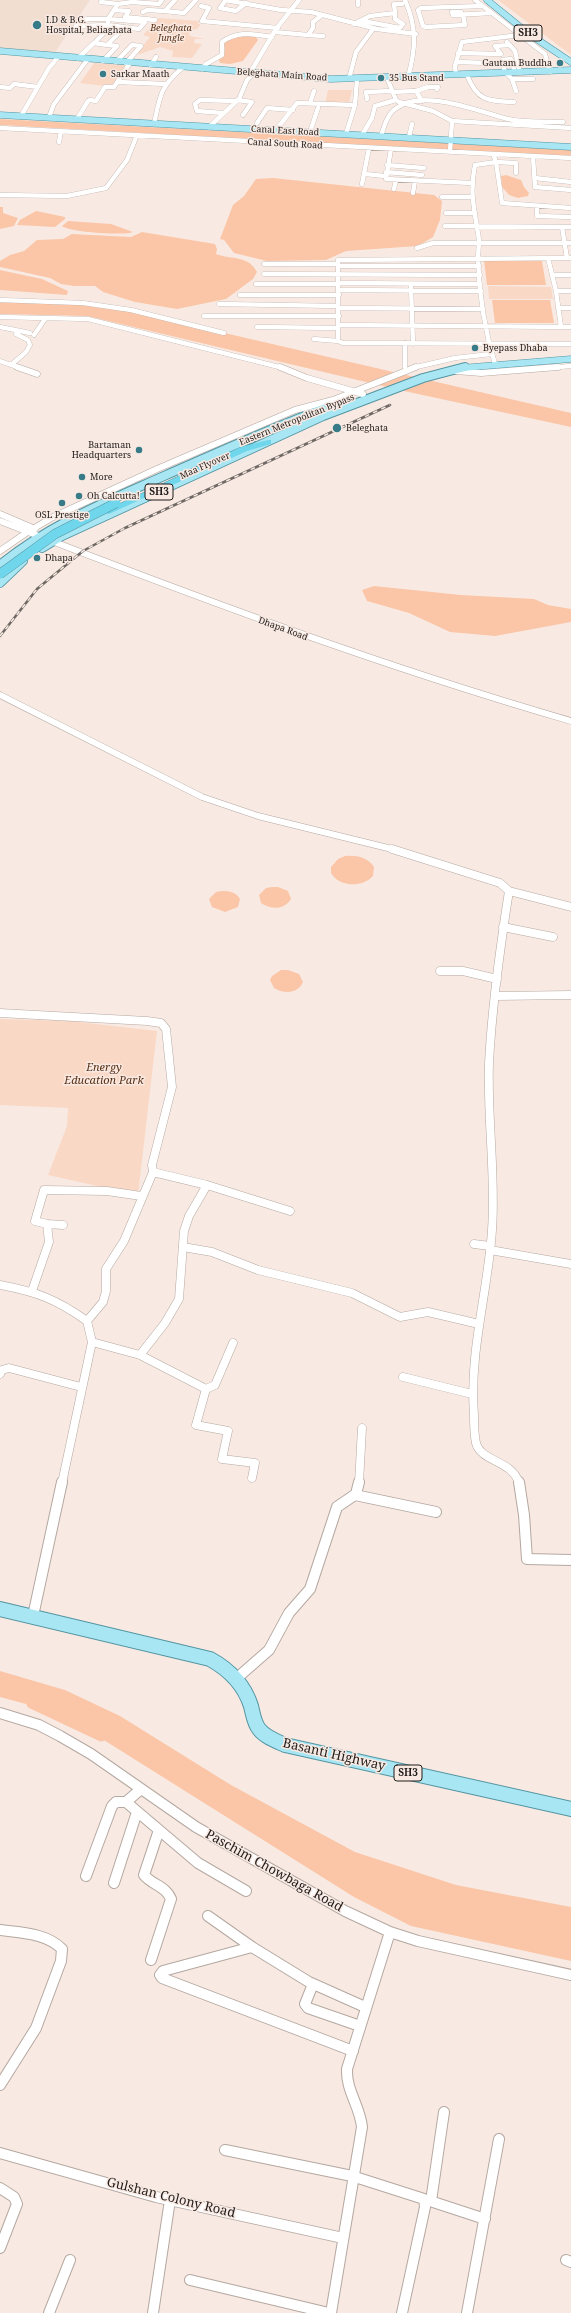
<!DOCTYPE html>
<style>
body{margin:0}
canvas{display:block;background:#f8eae3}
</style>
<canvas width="571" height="2313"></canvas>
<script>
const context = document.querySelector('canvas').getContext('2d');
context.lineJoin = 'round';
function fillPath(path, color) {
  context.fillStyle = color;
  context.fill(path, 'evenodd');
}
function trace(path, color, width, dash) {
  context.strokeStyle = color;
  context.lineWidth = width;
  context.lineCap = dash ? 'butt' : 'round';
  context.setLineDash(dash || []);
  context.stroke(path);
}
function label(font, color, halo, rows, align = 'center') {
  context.font = font + ' "Noto Serif",serif';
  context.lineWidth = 3;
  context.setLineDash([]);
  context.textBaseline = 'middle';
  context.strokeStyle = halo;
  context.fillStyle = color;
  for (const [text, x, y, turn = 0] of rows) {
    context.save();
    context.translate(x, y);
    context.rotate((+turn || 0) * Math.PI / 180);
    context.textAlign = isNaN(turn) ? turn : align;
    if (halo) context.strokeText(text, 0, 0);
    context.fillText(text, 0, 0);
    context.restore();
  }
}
const built = new Path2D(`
 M0,0H90L54,54L0,49Z`);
const green = new Path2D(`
 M498,0H571V55Z
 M159,18L199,21L198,24H201L197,29L193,30L189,33L190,36L205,39H195L194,43L202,44L192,58L172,57L173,51L160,47L140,54L137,53L150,37L143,35Z
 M94,63L126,65L113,87L80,83Z
 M328,90H352L349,103L325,104Z
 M488,286L551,287L553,299H489Z
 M0,1019L70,1021L157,1031L138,1195L48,1175L67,1126L68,1108L0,1105Z`);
const water = new Path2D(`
 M235,36H255L258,40L243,61L230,64L220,63L219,60L225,50L223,43Z
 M0,119L571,150V157L0,125Z
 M506,175L521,180L524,187L529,193L528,196L518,198L509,195L502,187L501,176Z
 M273,178L434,195L442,201L440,220L433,237L418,246L346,251L326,260L267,261L234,253L224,240L220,239L233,205L244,196L256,179Z
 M0,207H3V213L18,218L14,226L0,229Z
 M36,211L65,217V219L55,227L17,225L20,220Z
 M68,221L111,224L133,232C125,236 68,232 62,226Z
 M142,232L215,244L217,249L216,254C232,260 248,255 257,272L253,279L226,299L177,309L135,302L103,292L95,286H74L61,284L50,278L0,267V261L10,255L24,251L37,240L63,239L72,234L131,237Z
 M484,260L542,261L546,285H487Z
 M0,270L42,279L68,291L67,295L0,290Z
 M492,300H550L554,323H495Z
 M0,301L77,303L125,310L571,413V427L404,391L87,316L0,314Z
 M374,586L461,595L534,599L548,605L571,609V622L495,636L450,632L409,613L367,601L362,590Z
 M345,856C356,855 368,857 374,867L373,876C362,888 339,887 331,873V867L338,859Z
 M272,887H278L288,891L291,899C284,910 271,910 261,903L259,895L266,888Z
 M222,891C230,891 236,892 240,899L238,907L225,912L212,907L209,899L216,892Z
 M281,970H288L299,974L303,982C298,994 284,994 274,988L270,980L272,976Z
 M0,1671L65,1690L120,1716L231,1785L355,1852L456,1885L571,1907V1961L411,1926L354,1897L91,1732L52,1711L0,1697Z`);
const canal = new Path2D(`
 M31,1704L101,1737`);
const minorFar3 = new Path2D(`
 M135,0L132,2L159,4L162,0
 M175,0L165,11L184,13L196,0
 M225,0L281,10L311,12L377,29L416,34
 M226,0L220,8L236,11L246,3
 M358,0V5
 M405,0C417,27 416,49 408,77
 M475,0L545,54L550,72
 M101,2L118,4
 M201,6L209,8L202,21L278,28
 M114,10L129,11L125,17L155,20
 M143,12L147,10L165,11
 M461,12H452L453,15L492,13
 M463,15L465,25L426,27L423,26L418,10L421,8L483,6
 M108,19L145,22L139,29L108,25
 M108,19V25
 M108,19H87L76,26L108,25
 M108,19L118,4L132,2
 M363,21L400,28L403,24L395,19V13
 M354,24L370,16L395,13L394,4H402
 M275,32L308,35L313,28V22L322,15
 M308,35L323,36
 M507,42L515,51L520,73
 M94,43L105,32L96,30
 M458,53L501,54L495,46L510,45
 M78,58L94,43L107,45
 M103,61L117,46L107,45L125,27
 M116,62L132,45L141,46L126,63
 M456,62L489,63
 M151,65L156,57
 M202,69L206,64L222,55V42C237,30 255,34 272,37
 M250,73L276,29L299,0
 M505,73L502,60L511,59L514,69
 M506,73L512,79H533
 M456,75L455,66L462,42L520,35
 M467,75C477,101 488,101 514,102
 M387,78L396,100L399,102L433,111L452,121L450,152
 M349,79L356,52L373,29
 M512,79L516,91
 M118,82L166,84
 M0,87L10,88L14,84L38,87
 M416,91L428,87H438L437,89
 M392,92L416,91L422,101
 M367,99L366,92L392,91
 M90,100L96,101L105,87H114L130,63
 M237,100L252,102L243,115
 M310,103L314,91
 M223,113L197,111L195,104L200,100L236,101
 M21,116L49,68L59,56
 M49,117L54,104L88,59
 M77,119L88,101
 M452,121L571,128
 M257,123L267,108L293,110
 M154,124C160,96 160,87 182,68
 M209,127L239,99L247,80L254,73
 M0,128L571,158
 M276,130L297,103L355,105
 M310,132L318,108
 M346,134L355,105L357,79
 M362,135L372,118L375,106L396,100
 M381,136C384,127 387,115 395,109C422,87 479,112 508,119C526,123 545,121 563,122
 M409,137L412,124
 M59,142L61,131
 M391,149L386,179L471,183
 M493,154L496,162L475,165C469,194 475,212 479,240C479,246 478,253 478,259C479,294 485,331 495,364
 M533,157L535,187L571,190
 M387,165L424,168
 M386,172L422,175
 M516,173V163L496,162L502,203L571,208
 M365,174L385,176
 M535,178L571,182
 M362,184L369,148
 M394,189L396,180
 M413,193L415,181
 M0,195L67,196L106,188L127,160L137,135
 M442,197H472
 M537,206V216L571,217
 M446,213H475
 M445,226L571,227
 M562,227L567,258
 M417,248L433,243H571
 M548,258L556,291L561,327
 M571,258L338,260V341L343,343L571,344
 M264,264H338
 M338,266H479
 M264,274L480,275
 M552,275H571
 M339,283L480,284
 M256,284H339
 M411,287L413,344
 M339,290L481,291
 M556,291H571
 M240,295H339
 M0,300L83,303L131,310L224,333
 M219,304L338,306
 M339,308L483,309
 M558,308H571
 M204,316H339
 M0,317L88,319L283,368
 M338,325L571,327
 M0,327L30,333
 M257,327L338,328
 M34,335L45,319
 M314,339L338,341
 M405,343V367
 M0,361L20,368
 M11,365L26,352L30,345L28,340L16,334
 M412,368L455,358L491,354
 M545,368L571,366`);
const minorFar2 = new Path2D(`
 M17,367L37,374
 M280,367L307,378L363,394
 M456,371L481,373L558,367
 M0,514L35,529
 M0,521C188,594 377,665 571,721
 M0,551L26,533L53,517L157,469L295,410L333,400L416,367
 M0,695L202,797L258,816L396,850`);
const minorFar1 = new Path2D(`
 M392,849L500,883L509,891C500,948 492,1006 489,1063C487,1119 496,1175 492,1230C488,1292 469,1352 474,1415C474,1424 474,1434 476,1443C481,1462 512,1460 519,1483
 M509,891L571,907
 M503,927L553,937
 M440,971H463L497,979
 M496,996L571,995
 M0,1013L147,1021L161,1023L166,1029L172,1087L152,1165L153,1172L124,1241L106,1269V1291L103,1302L87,1321
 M153,1172L207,1185L290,1211
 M47,1224L63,1225
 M474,1244L490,1246
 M183,1247L212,1252L258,1270L352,1293L400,1317L428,1312L479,1324
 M490,1250L571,1264
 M0,1285C37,1292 56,1299 87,1321L92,1342L62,1483
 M32,1291L49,1242L47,1224L35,1221L44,1190L107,1191L141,1196
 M92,1342L140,1355L206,1389L215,1385L233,1343
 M140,1355L165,1323L179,1299L184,1231L189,1216L207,1185
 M0,1374L2,1370L9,1368L81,1387
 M403,1377L472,1394
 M206,1389L196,1425L228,1431L222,1459L255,1463L252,1478
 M359,1483L362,1428`);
const minor = new Path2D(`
 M519,1482L524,1515L527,1559L571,1560
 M355,1495L436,1512
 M33,1616L62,1482
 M237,1678L269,1650L289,1613L310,1589L337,1507L356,1494L359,1482
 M0,1713L39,1725L60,1736L91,1754L196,1827L345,1911L390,1932L418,1941L571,1975
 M126,1802L198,1863L246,1891
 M86,1876L112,1806L116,1802H126L141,1789
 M114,1883L137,1812
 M208,1916L252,1947
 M0,1930C22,1933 46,1933 62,1949L61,1961L36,2028L0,2085
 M151,1960L171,1899C166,1886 152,1885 144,1875L159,1830
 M313,1984L305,2004L308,2008L360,2026
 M353,2051L162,1978L160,1975L163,1971L252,1947L309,1982L365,2007
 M225,2150L352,2176L424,2199L425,2207L402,2313
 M0,2153L156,2197L343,2238
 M0,2188L14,2197L17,2204L0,2248
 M427,2200L485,2219
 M431,2201L444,2112
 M566,2260L571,2262
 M190,2280L329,2313
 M49,2313L70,2260
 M153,2313L170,2200
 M331,2313L362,2127C360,2106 346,2091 347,2069L390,1932
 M467,2313L499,2139`);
const majorFar2 = new Path2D(`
 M487,0L529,34L571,62
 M0,51L331,79L571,70
 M0,115L571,147
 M461,368L571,359`);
const majorFar1 = new Path2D(`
 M42,548L62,536L323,416L423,378L465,367
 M0,565C50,524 106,502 164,476C217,453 269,429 323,409
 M0,583L23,561`);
const major = new Path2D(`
 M0,1609L210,1659C230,1670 244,1684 251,1706C253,1714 254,1723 259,1729C265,1737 276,1741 285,1745L571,1809`);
const highway = new Path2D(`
 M268,440H271V444L247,451L109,514L102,512L241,447Z`);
const rail = new Path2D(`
 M0,636L37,589L83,551L125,528L390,405`);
const highwayBridge = new Path2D(`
 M0,574L55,534L116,503`);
const markers = [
 [37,25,5,"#377b89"],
 [560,63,4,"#377b89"],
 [103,74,4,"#377b89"],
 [381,78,4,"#377b89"],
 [475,348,4,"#377b89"],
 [337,428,5,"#377b89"],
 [139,450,4,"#377b89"],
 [82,477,4,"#377b89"],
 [79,496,4,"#377b89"],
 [62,503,4,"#377b89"],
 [37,558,4,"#377b89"]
];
const farPoinames = [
 ["I.D & B.G.",46,20],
 ["Hospital, Beliaghata",46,30],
 ["Gautam Buddha",552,63,"right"],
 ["Sarkar Maath",111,74],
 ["35 Bus Stand",389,78],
 ["Byepass Dhaba",483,348],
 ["Beleghata",346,428],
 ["Bartaman",131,445,"right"],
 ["Headquarters",131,455,"right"],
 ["More",90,477],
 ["Oh Calcutta!",87,496],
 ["OSL Prestige",62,515,"center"],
 ["Dhapa",45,558]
];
const farParknames = [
 ["Beleghata",171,28],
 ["Jungle",171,38]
];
const farStreetnames = [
 ["Beleghata Main Road",282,75,4],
 ["Canal East Road",285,131,3],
 ["Canal South Road",285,144,3],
 ["Eastern Metropolitan Bypass",297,420,-22],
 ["Maa Flyover",205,466,-24],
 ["Dhapa Road",283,629,20]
];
const shields = [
 [528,33,28],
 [159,492,28],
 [408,1773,28]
];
const shieldNames = [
 ["SH3",528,33],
 ["SH3",159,492],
 ["SH3",408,1773]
];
const parkNames = [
 ["Energy",104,1068],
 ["Education Park",104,1081]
];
const nearStreetnames = [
 ["Basanti Highway",334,1755,13],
 ["Paschim Chowbaga Road",274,1871,29],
 ["Gulshan Colony Road",171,2198,14]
];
fillPath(built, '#f2ddd1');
fillPath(green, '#f9d8c5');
fillPath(water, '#fbc6a7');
trace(canal, '#fbc6a7', 9);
trace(minorFar3, '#b5a8a1', 5);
trace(minorFar2, '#b5a8a1', 7);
trace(minorFar1, '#b5a8a1', 9);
trace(minor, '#b5a8a1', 12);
trace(majorFar2, '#5495a2', 7);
trace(majorFar1, '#5495a2', 10);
trace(major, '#5495a2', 16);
trace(highway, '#5495a2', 1);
trace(minorFar3, '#fff', 4.5);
trace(minorFar2, '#fff', 6);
trace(minorFar1, '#fff', 8);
trace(minor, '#fff', 10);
trace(majorFar2, '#a9e6f3', 6);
trace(majorFar1, '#a9e6f3', 8);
trace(major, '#a9e6f3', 14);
fillPath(highway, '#70d6eb');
trace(rail, '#706864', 2.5);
trace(rail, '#f8eae3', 1.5, [4.5]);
trace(highwayBridge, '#5495a2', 10, []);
trace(highwayBridge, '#70d6eb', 9);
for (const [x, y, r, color] of markers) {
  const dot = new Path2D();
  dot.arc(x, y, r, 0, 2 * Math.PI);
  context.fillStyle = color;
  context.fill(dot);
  trace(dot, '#f8eae3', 1.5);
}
label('9px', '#211c1a', '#f8eae3', farPoinames, 'left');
label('italic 9px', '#582e12', '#f8eae3', farParknames);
label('9px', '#211c1a', '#f8eae3', farStreetnames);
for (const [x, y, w] of shields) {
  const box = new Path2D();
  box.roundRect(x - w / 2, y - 8, w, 16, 3);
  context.fillStyle = '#f8eae3';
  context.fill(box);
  trace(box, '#211c1a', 1);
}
label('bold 10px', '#211c1a', null, shieldNames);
label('italic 11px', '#582e12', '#f8eae3', parkNames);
label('13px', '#211c1a', '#f8eae3', nearStreetnames);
</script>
